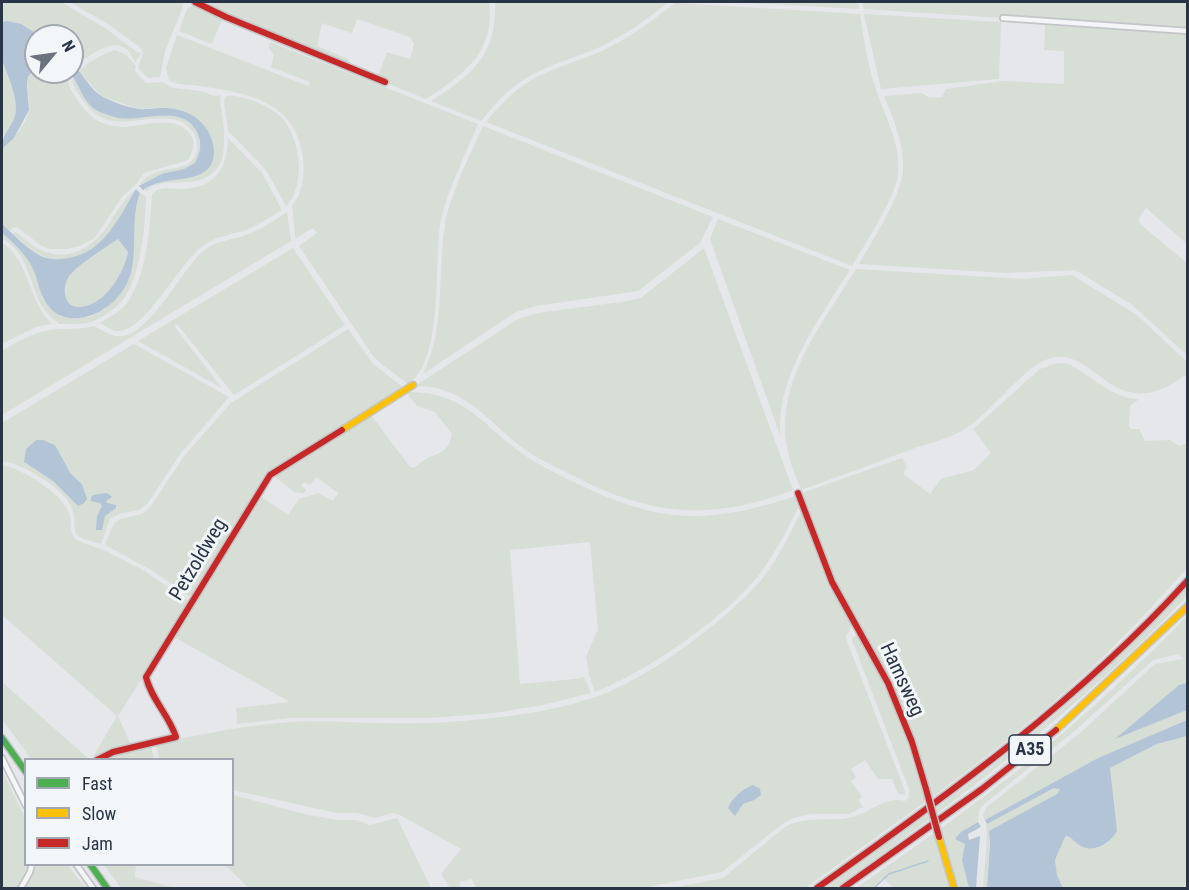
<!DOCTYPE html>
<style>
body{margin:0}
#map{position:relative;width:1189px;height:890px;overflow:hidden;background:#e5e7ea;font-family:"Roboto Condensed",sans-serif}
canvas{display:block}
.frame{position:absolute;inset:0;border:3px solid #293446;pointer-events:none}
.legend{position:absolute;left:24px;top:758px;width:210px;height:108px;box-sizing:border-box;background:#f3f6f9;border:2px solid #a2a8b1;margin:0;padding:8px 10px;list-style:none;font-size:18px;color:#293446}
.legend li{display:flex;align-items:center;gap:12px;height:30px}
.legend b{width:30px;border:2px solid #a2a8b1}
.north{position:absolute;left:24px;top:24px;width:60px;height:60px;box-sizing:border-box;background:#f3f6f9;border:2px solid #a2a8b1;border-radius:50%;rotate:61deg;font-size:16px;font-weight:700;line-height:24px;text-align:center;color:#293446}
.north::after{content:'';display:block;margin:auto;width:21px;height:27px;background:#6b737f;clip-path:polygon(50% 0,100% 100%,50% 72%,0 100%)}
</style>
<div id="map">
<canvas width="1189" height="890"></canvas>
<div class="frame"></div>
<ul class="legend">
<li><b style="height:8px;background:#4caf50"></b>Fast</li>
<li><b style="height:8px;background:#ffc107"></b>Slow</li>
<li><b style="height:8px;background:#c62828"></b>Jam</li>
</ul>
<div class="north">N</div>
</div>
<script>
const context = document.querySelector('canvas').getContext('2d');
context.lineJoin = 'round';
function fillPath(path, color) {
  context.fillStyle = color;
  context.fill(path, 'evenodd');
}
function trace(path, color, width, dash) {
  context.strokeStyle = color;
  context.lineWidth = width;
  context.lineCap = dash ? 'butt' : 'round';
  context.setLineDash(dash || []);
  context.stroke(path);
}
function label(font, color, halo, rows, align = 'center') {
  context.font = font + ' "Roboto Condensed",sans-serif';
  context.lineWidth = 6;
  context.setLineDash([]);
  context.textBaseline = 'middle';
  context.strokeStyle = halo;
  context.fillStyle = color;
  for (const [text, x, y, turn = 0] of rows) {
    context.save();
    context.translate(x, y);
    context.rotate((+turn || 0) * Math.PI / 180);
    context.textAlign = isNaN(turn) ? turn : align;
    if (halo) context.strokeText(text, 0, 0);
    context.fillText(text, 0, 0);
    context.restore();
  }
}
const green = new Path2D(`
 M2,2H61L105,28L138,53L142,52L135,62C132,56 129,50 123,47C109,40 85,57 76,68L72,64V36C62,36 52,37 42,36C30,34 18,19 2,22Z
 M70,2H183L182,9L165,51L160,77L148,78L138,68L143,53L141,48L108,24Z
 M200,2H489C496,52 463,75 426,99L377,79L387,52L410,59L414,44L410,37L357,19L352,33L322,23L317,46L348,59L352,66L293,46Z
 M495,2H669C647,19 625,35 600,47C578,57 553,63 532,75C511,85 496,103 481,121L431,101C472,75 497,55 495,2Z
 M731,2H858L859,9Z
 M862,2H1187V30L864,9Z
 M675,3L860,14C864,38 867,63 875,86C884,116 904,147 897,180C892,202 865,244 852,266L486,122C499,106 514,90 533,79C555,67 579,61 602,51C628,39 652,21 675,3Z
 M193,5L222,19L212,44L179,31L187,9Z
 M864,14L1001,22L999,79L881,89Z
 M1045,25L1187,34V244L1146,208L1139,218L1140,224L1187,263V355L1131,304L1075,270L1006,273L859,264C872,241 900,198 903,172C905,148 894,119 884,96L922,93L930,98L942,97L946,89L1004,81L1064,84V51L1044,50Z
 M177,35L308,86L310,82L271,67L274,55L269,48L270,42L478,124C466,154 448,188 441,219C433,259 445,360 408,384L384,366L373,356L299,246L317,233L313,228L296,238L295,236L292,206C303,194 305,174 303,158C296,101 248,93 200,86C189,84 179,86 169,80L166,68Z
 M115,50L125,54L136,66L135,71L146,83L162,82L173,88L201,91L214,96L221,95C219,102 221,106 222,113C224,129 228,159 215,171C194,192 161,174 147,191L143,190L157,183L205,172L201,120L164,108L138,109L101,96L79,71C89,61 103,54 115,50Z
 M2,60C9,69 17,100 16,112C15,121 8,131 2,137Z
 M36,66V72H70L71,74L68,83C74,97 87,115 100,122C108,126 119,127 128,127C147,125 176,115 190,134C196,143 193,151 188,160L144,173L137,183L122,197L98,233L93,239L79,246L68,249H51L42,246L18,228L14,227L10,231L2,224V149C12,141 23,128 28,115C34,98 19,80 36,66Z
 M74,77C80,87 87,105 98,111C104,114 113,118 120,118C145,120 183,104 197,132C202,144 201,153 195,163L184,169L162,175L139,186C152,162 189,176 196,154C199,147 197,138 193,132C173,104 132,129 105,119C91,114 79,96 72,82Z
 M226,96C241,94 267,105 279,115C301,135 307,185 286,206L266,170L228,131L224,101Z
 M483,126L713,217L700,243L638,291L536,306L516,312L423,374C446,327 437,276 445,225C449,197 471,153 483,126Z
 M228,138L262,173L282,210C270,217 259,225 246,230C231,235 216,236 203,246C179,262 145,334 116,331C111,330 105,326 100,323C110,317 123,310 129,300C147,272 150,226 152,194C161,185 172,190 184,189C216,187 227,168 228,138Z
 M136,189C118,219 105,253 66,259C58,260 51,260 43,256C32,251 22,242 13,234L16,232C24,238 31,245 39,249C69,264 94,247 110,222C118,210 125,197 136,189Z
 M140,193L146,197C145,227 141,271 125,297C119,306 106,315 96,320C84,325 71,324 59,324C55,320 49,316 45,311C30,290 29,250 2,239V233L26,256L33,269L43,299L53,311L62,317H89L106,308L132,269L135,213Z
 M287,212L291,241L2,415V351C16,342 33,333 50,330C65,328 80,330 94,326C100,329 108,334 115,336C147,342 181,270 203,251C215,241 232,240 246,235C260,230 274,221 287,212Z
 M718,219L850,270C819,319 777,374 780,435L710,239Z
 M118,239L128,252C124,273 105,306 79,307C62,307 62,285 70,275C80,263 105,248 118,239Z
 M2,243C28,257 29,303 52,324L36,327L2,344Z
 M293,248L345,325L234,395L177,324L174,326L222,388L138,341Z
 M704,248L793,490C707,523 646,515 566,472C554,466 541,460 530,453C491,427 468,385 415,386L518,319L537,313L622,302L641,298Z
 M856,269L1021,279L1072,275L1137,315L1187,362V374C1113,430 1097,346 1051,358C1024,365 990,415 963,430C948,439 929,443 912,449C875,463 838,477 801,490C795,474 788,458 786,441C779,376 824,321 856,269Z
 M348,329L373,364L403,387L276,469L192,598L151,570L105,545L114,523L121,519L142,514L151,506L184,456L231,403Z
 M134,344L229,397L181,453L148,503L139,510L119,514L110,519L101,544L83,539L76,534C73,524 76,516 71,506C61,486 23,464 2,461V423ZM36,440L50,442L55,445L71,474L82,484L72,500L53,481L24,462L26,449Z
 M1066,363C1092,374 1110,399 1139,399L1130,406L1129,425L1131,429H1139L1145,441L1170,440L1179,446L1187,443V568C1163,595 1138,622 1112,648C1057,703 993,752 931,798L908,727L834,580L802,493L902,458L907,467L903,474L930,494L941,479L974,470L991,453L973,429L1040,369L1053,364Z
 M406,392C461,392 477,418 516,449C534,463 555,473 576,483C660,524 707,525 796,496L799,506C788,528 777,550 762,571C731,614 645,673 595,692L589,675L586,656L598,630L590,542L510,550L520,684L574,679L584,677L591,693L543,705L494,713L430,718H290L237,724L236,708L290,702L174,637L262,497L288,515L299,499L318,493L333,501L338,493L316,477L310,485L304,482L301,486L306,490L304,493L294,492L275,477L278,473L371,415L410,467L414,468C419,464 425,459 430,457C445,451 448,450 452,434L435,412L417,406Z
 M2,465C21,468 62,493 69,513C73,523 68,531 76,540L108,552L141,569L190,602L118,716L131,745L93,757L117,716L2,615Z
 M801,512L827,581L852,625L849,632L846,635L847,641L905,791V795L898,794L892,779H878L865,760L851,769L856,777L851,781L862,797L858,800L863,807L849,814H811L793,818L782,824L722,872L643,888H476L472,879L459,882L461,888H450L441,874L461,849L398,814L392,813L375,818L357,813H337L233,790L232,760L159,759L156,743C200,735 245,725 290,722C337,720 384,725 431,723C487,720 548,714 601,695C650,677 733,616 765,575C779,556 790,534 801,512Z
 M1187,586V596C1081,708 959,799 835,888H826C901,833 979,780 1050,719C1099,677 1144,633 1187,586Z
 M1187,616V683L1179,686L1117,738L1187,710V720L1098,758L985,820L983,815L986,808L1080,733L1155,664L1183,659L1179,654L1153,660L1077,729L983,805L979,810L978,822L962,832L955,839L965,844L962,860L969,888H956L945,848L940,853L951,888H894L883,878L873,888H856C929,837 1004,785 1071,726C1112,691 1150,654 1187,616Z
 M857,635L877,671L902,725L925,802L805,888H672L723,878L785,827C808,815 825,822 848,818C869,815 883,795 905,801L909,798V789L852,640L853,637Z
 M2,682L89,759H31L2,719Z
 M1187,736V888H1063L1057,875L1055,860L1065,837L1067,836C1083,845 1090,854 1109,842L1110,768L1157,744Z
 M151,744L154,759L102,760L108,757Z
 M2,770L25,818L26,864L30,865L31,867L18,888H2Z
 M1054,788H1059V792L990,837L987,888H983L987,836L986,821L987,824Z
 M233,795L305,814L336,820H356L370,825L397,818L431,888H249L225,865L232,864Z
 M37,865H67L86,888H24Z
 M104,865H136L135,877L175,888H121Z`);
const water = new Path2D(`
 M7,21L21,24L40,36H36V66L28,77L27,85L29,110L14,138L2,149C1,131 15,127 16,110C16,93 8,75 2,60C0,52 1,31 2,22Z
 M72,64C83,73 90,90 103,97C113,102 127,107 138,109C145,110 154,108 161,108C185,108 207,118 213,144C215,153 214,163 208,169C192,184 164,175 143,190L139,186L162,174L184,169L195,163C201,152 202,143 197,132C182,103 144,122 119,118C113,117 101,113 96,110C84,103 78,83 70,72H72Z
 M136,189L140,193C126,231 147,271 113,302C105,309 95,315 85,317C73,320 59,318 51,309C39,297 39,281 32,267C25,253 13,243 2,233V224C14,235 26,248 41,256C50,260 58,260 68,258C104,253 119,217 136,189ZM118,239L128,252C124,273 105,306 79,307C62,307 62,285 70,275C79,264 105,248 118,239Z
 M36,440H43L55,445L71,474L82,484L87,499L84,503L78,506L53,481L24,462L26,449Z
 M107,493L112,497L106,501L107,503L116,505V508L105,516L102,530H96L97,516L102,506L100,503L91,501V497L93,495Z
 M1187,683V710L1115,739L1179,685Z
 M1187,720V736L1157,744L1110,768L1117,831C1110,844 1093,854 1079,845C1075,842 1072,838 1067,836L1065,837L1055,860L1057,875L1063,888H987L990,843L989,831L1057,794L1060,789L1054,788L987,824L985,820L1098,758Z
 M753,785L760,789L761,795L754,800L743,804L735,816L728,808C732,798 742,789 753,785Z
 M978,822L981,827L968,834L969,840L980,836L976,888H969L962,860L965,844L955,839L961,832Z`);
const stream = new Path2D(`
 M874,888L889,874L928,861`);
const street = new Path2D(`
 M1003,18L1188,31
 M2,758L26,806
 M76,864L93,888
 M21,888L30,872L32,864`);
const fast = new Path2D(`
 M2,738L26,772
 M90,864L107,888`);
const slow = new Path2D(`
 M342,430L413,385
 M1056,730L1188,606
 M939,837L954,888`);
const jam = new Path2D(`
 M195,2L226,17L385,82
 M798,493L832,582L888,683L912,742L926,789
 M97,760L113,752L176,737C169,715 151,699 146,677L270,475L342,430
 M817,888C948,795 1080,700 1188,580
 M843,888L982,789L1056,730`);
const jamBridge = new Path2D(`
 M926,789L939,837`);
const shields = [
 [1030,750,42]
];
const shieldNames = [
 ["A35",1030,750]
];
const streetNames = [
 ["Petzoldweg",199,560,-59],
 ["Hamsweg",901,680,65]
];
fillPath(green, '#d6ded5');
fillPath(water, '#b2c4d6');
trace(stream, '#b2c4d6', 1.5);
trace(street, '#c3c5c8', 8);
trace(fast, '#c3c5c8', 9);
trace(slow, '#c3c5c8', 9);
trace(jam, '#c3c5c8', 9);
trace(street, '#f4f5f7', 4.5);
trace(fast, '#4caf50', 6);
trace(slow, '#ffc107', 6);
trace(jam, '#c62828', 6);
trace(jamBridge, '#c3c5c8', 9, []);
trace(jamBridge, '#c62828', 6);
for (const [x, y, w] of shields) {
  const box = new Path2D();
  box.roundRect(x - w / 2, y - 15, w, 30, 4.5);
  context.fillStyle = '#f3f6f9';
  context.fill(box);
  trace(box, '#293446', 1.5);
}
label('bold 18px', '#293446', null, shieldNames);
label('20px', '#293446', '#f3f6f9', streetNames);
</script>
